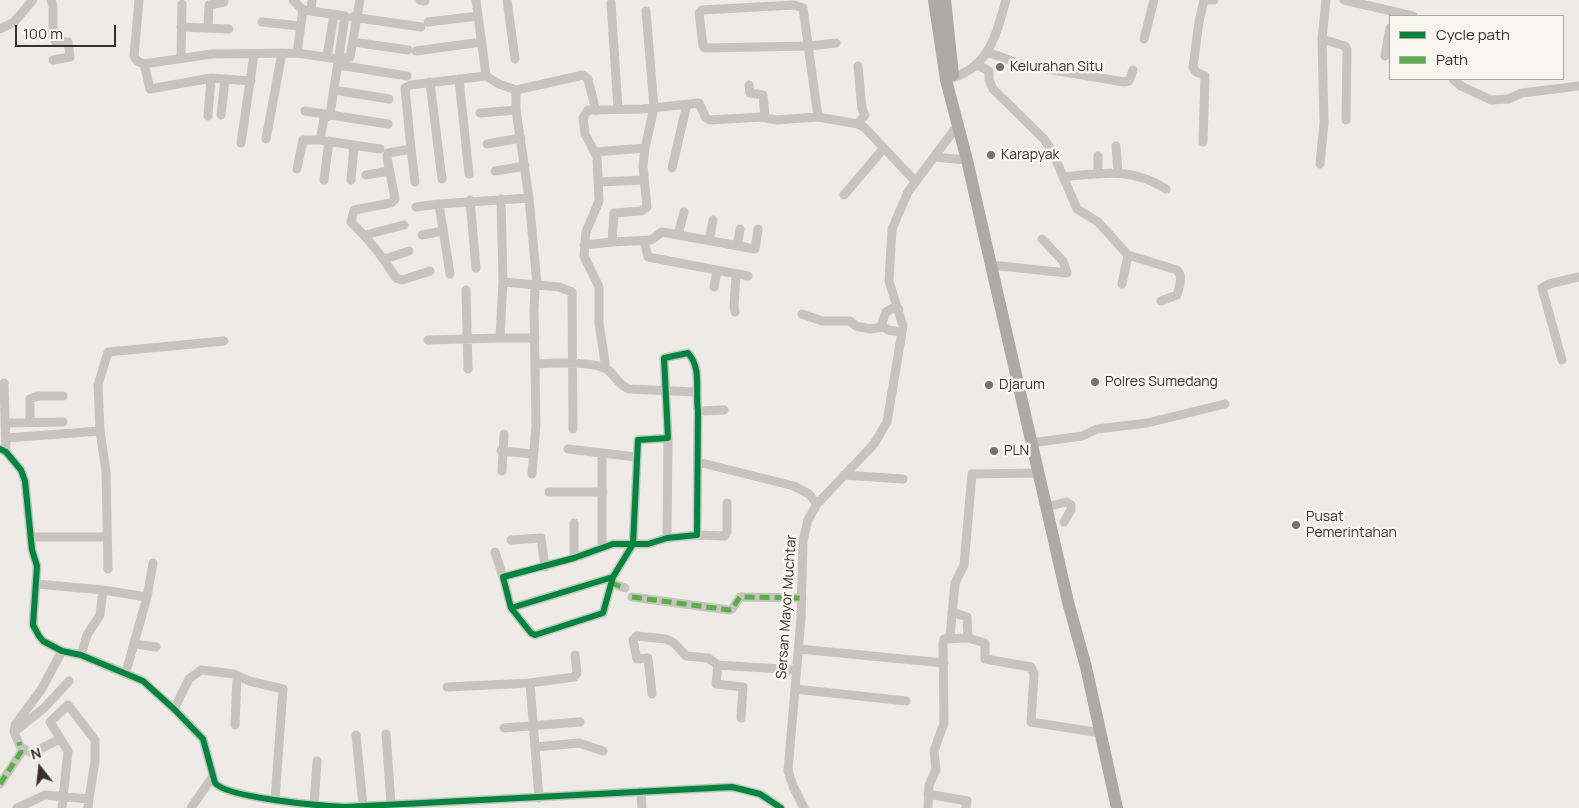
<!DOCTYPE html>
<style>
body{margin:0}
#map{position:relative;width:1579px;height:808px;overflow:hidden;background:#eeeae6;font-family:Manrope,sans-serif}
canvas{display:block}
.legend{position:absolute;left:1389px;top:15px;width:175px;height:65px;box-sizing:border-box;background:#f9f5ef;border:1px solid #aca6a1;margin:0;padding:6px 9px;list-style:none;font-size:15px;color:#39302c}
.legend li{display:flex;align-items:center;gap:10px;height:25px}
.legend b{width:25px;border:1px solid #aca6a1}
.north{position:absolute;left:15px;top:743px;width:50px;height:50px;-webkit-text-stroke:4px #f9f5ef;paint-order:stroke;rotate:344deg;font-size:14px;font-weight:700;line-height:20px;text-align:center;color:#39302c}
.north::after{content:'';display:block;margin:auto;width:18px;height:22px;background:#39302c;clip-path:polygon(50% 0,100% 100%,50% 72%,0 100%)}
.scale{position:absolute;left:15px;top:25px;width:101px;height:22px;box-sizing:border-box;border:2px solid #39302c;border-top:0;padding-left:6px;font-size:15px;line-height:18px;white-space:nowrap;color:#39302c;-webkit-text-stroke:4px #f9f5ef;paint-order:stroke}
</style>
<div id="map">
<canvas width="1579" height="808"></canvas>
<ul class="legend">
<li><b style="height:6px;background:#00873e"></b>Cycle path</li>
<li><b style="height:6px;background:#56b246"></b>Path</li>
</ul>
<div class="north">N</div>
<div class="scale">100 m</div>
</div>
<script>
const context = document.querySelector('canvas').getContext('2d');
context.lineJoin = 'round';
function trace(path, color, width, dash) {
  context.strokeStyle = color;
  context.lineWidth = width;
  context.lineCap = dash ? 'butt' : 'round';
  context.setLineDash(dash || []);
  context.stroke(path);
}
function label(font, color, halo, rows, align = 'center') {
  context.font = font + ' Manrope,sans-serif';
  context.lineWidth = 5;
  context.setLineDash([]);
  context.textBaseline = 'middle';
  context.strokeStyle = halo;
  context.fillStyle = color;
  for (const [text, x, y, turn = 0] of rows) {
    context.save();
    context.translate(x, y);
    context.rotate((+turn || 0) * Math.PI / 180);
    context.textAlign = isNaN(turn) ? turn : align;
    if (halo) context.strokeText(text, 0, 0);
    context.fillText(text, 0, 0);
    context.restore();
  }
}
const minor = new Path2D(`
 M51,0L53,6V37L55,41L68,42L70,57L53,60
 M139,0L134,56L137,61L144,64
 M293,0L303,10L345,16L330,115L324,119L320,140L380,149
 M420,0L425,1
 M476,0L486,76
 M507,0L515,59
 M1204,0H1214
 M1344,0L1413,16
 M611,3L618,109
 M311,10L312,0
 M352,17L421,27
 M262,22L300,26
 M428,22L478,16
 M181,27L229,29
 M208,28L209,5L224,2
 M0,29L14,22L33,0
 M1144,39L1154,0
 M1322,39L1345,46L1347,50L1346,120
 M353,42L408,50
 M416,51L482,42
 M987,52L1023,65L1124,82L1129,81L1133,70
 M297,53L338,59L350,57L360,0
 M1385,56L1390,28
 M181,57L182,4
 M327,57L334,14
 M976,64L989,71V80L993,89L1044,139L1053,153L1077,209L1098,222L1128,255L1177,270C1184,277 1179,286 1177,295L1161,301
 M339,65L407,76
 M211,78L150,89L144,64L212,54L297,53L303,10
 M459,79L469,174
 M948,79C989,69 996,35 1006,0
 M1453,79L1461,86L1491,100L1508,99L1522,93L1579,86
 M430,82L442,179
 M749,85L750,93L763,95L765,117
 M334,90L389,99
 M305,111L388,124
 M480,113L516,110
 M221,115L225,80
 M208,116L211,78L251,81
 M818,117L803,8L794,5L702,10L699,13L703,46L705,48L809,46L836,43
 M858,124L865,115L862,109L858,66
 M266,139L282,53
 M1203,142L1205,76L1196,72L1193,67L1199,22L1204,0
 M241,143L254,54
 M487,144L521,138
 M1116,146L1118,173
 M411,149L415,182
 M595,152L645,148
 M1098,156V173
 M934,157L967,160
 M1320,164L1324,123L1322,39L1326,0
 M672,168L687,104
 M297,169L303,140H320
 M495,171L525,166
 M366,175L389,171
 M1063,177C1101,173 1132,167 1166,189
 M324,180L329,141
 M351,180L354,146
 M599,182L644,180
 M844,195L883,149
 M529,198L537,284L535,288L534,310L536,425L532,474
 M501,199L503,282L500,338H535
 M470,200L476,268
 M416,207L439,204
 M365,235L404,225
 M422,235L443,231
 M678,235L684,212
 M644,241L648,257L748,276
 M709,241L713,220
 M612,242L651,240L662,232L755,249L758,229
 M584,245L612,242L614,213L641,211L647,207L643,166L645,148L654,108L646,11
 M737,246L740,229
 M385,259L409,251
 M991,265L1067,273L1063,261L1042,239
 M430,271L402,280L396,278C383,257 369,239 351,222L354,210L391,203L395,199L387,157L388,153L411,149L405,88L410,85L486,76L499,84L516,90
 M450,274L439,204L529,198L516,110V90L583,75L588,79L596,111
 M503,282L559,287L572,292L573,429
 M1122,284L1128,255
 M714,287L717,271
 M466,290L468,369
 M735,312L734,306L736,274
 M802,314L822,321H850L856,326L870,329L884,327L888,330L901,332
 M884,327L882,323L886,312L893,308L899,309
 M428,340L500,338
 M1562,360L1542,288L1549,284L1579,277
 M536,364C552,363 592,361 606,369C615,374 618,385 629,389L696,392
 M606,369L599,323V287L584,256L586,232L599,201L597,157L585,134L583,118L588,110L642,109L699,103L706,118L710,120L762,117L776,120L818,117L858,124L865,128L915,181
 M4,383L6,452
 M698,411L724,410
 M30,422V399L38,396H63
 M5,423L63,422
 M100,431L106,471L108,569
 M6,438L100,431L98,385L108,352L224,341
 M1031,443L1082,436L1097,429L1147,423L1225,404
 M0,449L6,452L21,470L25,481L32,550L37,566L33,625L39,636L43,641L62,651L81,655L143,681L174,709L203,739L215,783C227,798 323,806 345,807L732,787L760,794L781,808
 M568,449L636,457
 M501,451L533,454
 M698,462L794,486L809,494L817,504
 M502,471L504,434
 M844,475L903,479
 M549,492H603
 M1046,507L1066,502L1071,505V510L1064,522
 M574,523V558
 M697,535L725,536L727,532V503
 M31,537H107
 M667,538L668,438
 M511,540L541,538L545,567
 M602,548V454
 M495,552L503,577
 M611,583L625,588
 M37,584L103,590
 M632,597L729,610L732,609L740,597L802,598
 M511,608L613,577L633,544L638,440L668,438L664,358L688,353C702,368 695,391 698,411L697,535L667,538L648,544H613L574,558L503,577L511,608L531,633L535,635L603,613L613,577
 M952,612L967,617L968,638L985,643V659L1031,667L1034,674L1031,722L1101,733
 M950,637L955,583L964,565L972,474L1037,473
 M135,644L156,647
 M799,649L944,663
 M62,651L41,690L15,725L14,732L44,708L69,681
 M81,655L87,635L100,615L103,590L147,597
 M718,665L716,684L743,687L741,718
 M126,672L147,597L153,563
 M530,683L539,798
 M447,687L530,683L574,677L577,673L575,655
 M795,689L906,701
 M652,694L648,658L637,659L633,640L637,636L666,639L674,643L686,656L708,658L718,665L796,670
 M174,709L189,679L201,670L234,674L249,681L283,689L275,800
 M235,725L237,676
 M504,728L580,722
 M386,734L391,804
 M356,735L363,806
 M535,747L579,743L603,751
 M22,748L32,753L60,739
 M0,784L22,751L14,732
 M641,791L642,808
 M928,794L967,801L966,808
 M314,806L317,761
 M17,808L45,795L89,799L88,808
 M62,808L68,751L50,722L68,705L95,740V761L89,799
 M191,808L213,776
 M804,808L793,786L788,771L801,618L803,541L808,520L817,504L874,444L887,422L903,326L889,281L892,229L908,192L957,126
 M928,808L929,785L936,770L934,751L944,723L943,643L944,639L968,638`);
const highway = new Path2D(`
 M934,0L946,80L967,160L1068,602L1086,667L1117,808
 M945,0L953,75`);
const quiet = new Path2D(`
 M611,583L625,588
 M632,597L729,610L732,609L740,597L802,598
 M0,784L21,752L19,742`);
const cycleway = new Path2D(`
 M0,449L6,452L21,470L25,481L32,550L37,566L33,625L39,636L43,641L62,651L81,655L143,681L174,709L203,739L215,783C227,798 323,806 345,807L732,787L760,794L781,808
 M511,608L613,577L633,544L638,440L668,438L664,358L688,353C702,368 695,391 698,411L697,535L667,538L648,544H613L574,558L503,577L511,608L531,633L535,635L603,613L613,577`);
const markers = [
 [1000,67,5,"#78716d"],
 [991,155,5,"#78716d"],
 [1095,382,5,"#78716d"],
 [989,385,5,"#78716d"],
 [994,451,5,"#78716d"],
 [1296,525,5,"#78716d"]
];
const poiNames = [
 ["Kelurahan Situ",1010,67],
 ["Karapyak",1001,155],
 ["Polres Sumedang",1105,382],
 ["Djarum",999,385],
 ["PLN",1004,451],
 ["Pusat",1306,517],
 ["Pemerintahan",1306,533]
];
const streetNames = [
 ["Sersan Mayor Muchtar",787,607,-86]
];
trace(minor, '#c8c3be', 9);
trace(highway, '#ada9a5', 12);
trace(quiet, '#56b246', 5, [10, 5]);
trace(cycleway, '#00873e', 6);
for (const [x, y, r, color] of markers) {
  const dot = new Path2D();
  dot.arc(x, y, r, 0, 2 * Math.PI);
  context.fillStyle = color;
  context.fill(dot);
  trace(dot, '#f9f5ef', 2);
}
label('14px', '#39302c', '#f9f5ef', poiNames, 'left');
label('14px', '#39302c', '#f9f5ef', streetNames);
</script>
